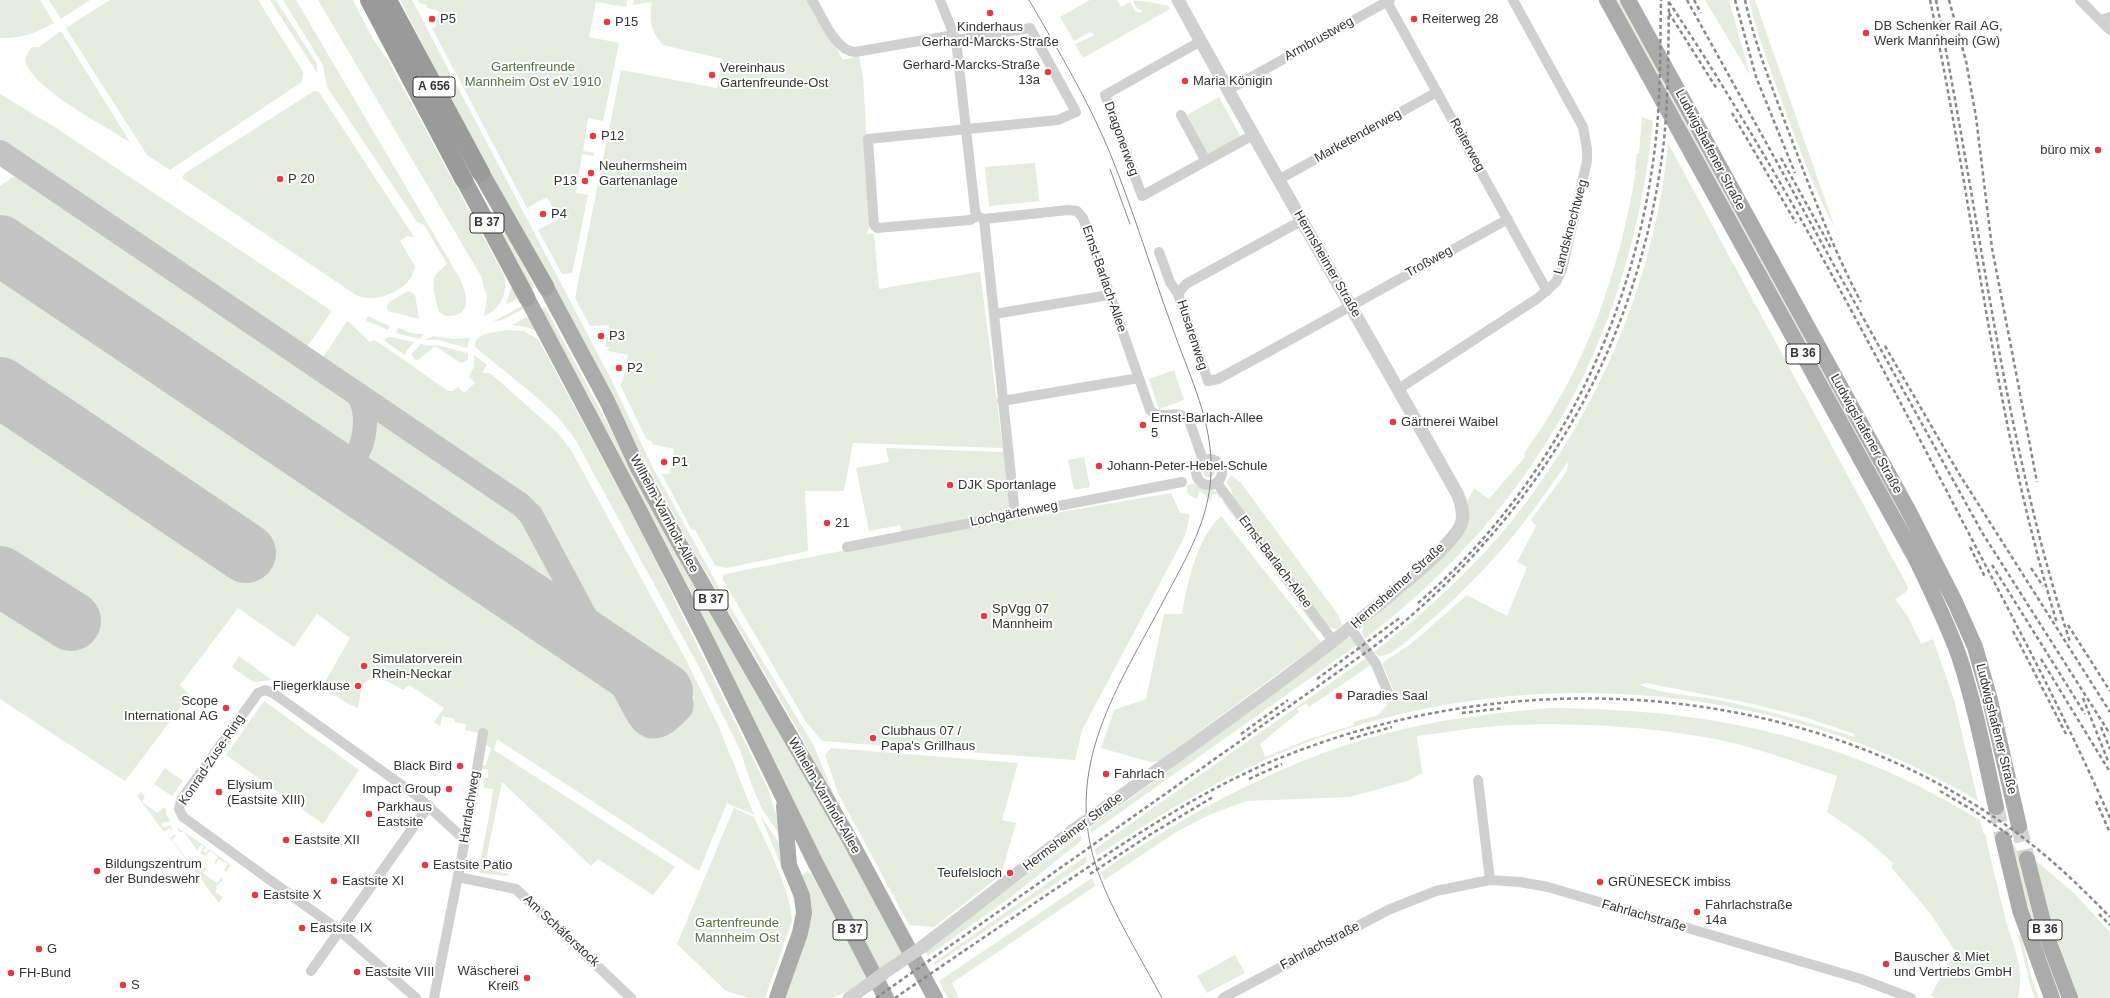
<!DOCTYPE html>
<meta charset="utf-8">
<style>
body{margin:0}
canvas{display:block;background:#fff}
</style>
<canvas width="2110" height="998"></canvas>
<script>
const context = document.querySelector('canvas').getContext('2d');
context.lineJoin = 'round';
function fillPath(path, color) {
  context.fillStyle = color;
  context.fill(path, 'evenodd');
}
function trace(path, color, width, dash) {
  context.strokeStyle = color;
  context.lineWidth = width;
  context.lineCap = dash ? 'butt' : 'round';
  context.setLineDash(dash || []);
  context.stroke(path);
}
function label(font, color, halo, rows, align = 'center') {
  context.font = font + ' Helvetica,sans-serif';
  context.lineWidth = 4;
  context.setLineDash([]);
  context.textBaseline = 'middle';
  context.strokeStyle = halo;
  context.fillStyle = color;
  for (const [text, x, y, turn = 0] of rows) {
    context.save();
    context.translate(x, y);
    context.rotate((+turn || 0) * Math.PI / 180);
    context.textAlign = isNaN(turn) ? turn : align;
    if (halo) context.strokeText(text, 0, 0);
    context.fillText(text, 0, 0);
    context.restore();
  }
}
const green = new Path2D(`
 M0,0H40L54,23C36,33 21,39 0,38Z
 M49,0H90L61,19Z
 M110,0H258L303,72L302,82L170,170L147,155L66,28Z
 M270,0H276L317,64V73Z
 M283,0H296L459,277C468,294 473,318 445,316L439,312C437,307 431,283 435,276C438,271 443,268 447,264L424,225L417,222L327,87L323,65Z
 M318,0H353L373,39L388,60L504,275C509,291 500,310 484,316L487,298L481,276Z
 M400,0H412L611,379L652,466L730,607L814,746L833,793L844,815L814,762L804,741L689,543L452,102Z
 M418,0H627L626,7L596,2L589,37L619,43L603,121L588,118L583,151L594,153L593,156L582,154L576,193L588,195L572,273L562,274L538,230L559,219L547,197L527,208L432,28H435L439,11L427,8V5L419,3Z
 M634,0H809L843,60L859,56L863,76L871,221L867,234H874L879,289L980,272L1003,448L853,443L844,491H805L808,551L726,568L715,565L695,530L691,529L662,474H669L674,449L652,444V441L646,439L620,384L623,381L628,355L608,351L609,347H605L609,325L590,326L575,298L621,70L717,88L723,59L663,45C650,30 649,20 652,2L633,5Z
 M1090,0H1117L1121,7L1130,2L1135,11L1140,13L1143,11L1137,8L1133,1C1146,0 1156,5 1168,5L1170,9L1083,58L1075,44L1095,35L1090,32L1074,41L1060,17Z
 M1614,0H1622L1944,588L1937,590Z
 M1705,0H1729L1750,75Z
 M1749,0H1755L1835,228C1814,190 1800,150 1785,110C1772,74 1758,38 1749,0Z
 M61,31L130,142C106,127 33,88 26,63C24,57 29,51 32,47H39Z
 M314,91L319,92L414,237L407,236L400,241L415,266C413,289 376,305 356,295L182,178L184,174Z
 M0,94L56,128L332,311L306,348H301L0,145Z
 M1219,97L1242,139L1209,157L1187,115Z
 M1642,117L1653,121C1631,336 1537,506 1365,639L1362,632L1364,625L1409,588L1435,563L1474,488L1489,499L1525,457L1524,453C1585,371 1620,271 1636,170L1635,169L1637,153H1639Z
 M1668,143L1908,587L1906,592L1895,599L1907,615L1921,644L1933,639L1954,700L1978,801C1776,679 1518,660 1298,746C1226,774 1161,814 1096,856L1095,849L1366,658L1371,665L1309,707L1306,703L1297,709L1299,712L1260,744L1265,757L1309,739L1354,725L1353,722L1378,715L1387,705L1384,696L1394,691L1382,663L1411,644L1467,595L1507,616L1527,567L1517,562L1536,526L1531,520L1567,471L1568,462C1553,481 1540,502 1525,521C1493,563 1455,600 1415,634C1406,641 1391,657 1379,656L1374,652C1420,616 1463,578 1501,534C1592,426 1655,285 1668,143ZM1646,683L1753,704L1801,716L1855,734L1854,737C1809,722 1764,709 1717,700C1691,695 1663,694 1639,685Z
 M1035,163L1039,201L989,206L985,167Z
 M13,177H22L26,179L352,399C362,409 358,432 352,443L340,449L330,447L0,226V186Z
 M496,214L535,288L531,290L491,217Z
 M0,265L604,673L638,728L648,734L658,735L669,732L694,700L693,693L612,638L594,617L530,503L322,363V359L347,321C356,327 361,335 370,342L373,340L378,342L448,391H453L466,379L458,387L464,393L475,383L469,376L474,367V355L487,365L482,373H490L558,433L571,450L686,660L719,727L754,815L727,803L699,871L497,739L494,750L675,867L653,895L598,859L591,866L502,782L484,869L509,874L507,876L480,873L479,870C483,843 490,817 493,789L484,788V780L480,778H488V769H480L479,766L486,765L491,748L484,743L486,735L478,731V733L465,730L466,724L454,722L455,719L442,716L440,726L434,722L444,708L409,685L403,690C393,684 372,670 363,686C360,691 360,701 358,708L347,703L322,687L350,638L317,614L294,647L238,608L180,685L190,695L125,781L0,699Z
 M512,285L519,298L507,304H506Z
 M409,291L415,294L419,319L388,311L387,306L389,302Z
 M523,305L525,308L504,319L491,323Z
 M545,307L623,452L904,953L880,970L815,844L643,500L540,310Z
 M530,315L537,331L526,327L512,325Z
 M368,316L389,326L388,330L367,321L366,320Z
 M398,328L415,334H424L419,339L396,333Z
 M508,330L523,331L538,339L641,531L768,789L779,824L781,837L762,809L752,786L740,750L698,665L575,439L558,417L534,395L475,347C473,332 498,332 508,330Z
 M433,336L453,339L470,338L467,348L438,340H425Z
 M390,337L414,342L407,350L405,355L386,342L384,339Z
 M421,344L429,346L437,345L468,353V360L461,363L435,346L418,360H415L411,354Z
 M1174,370L1184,400L1159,409L1149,379Z
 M377,417L521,513L558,580V591L550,594L544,592L368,473L371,423L373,419Z
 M886,448L1004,452L1010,506L1005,513L902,533L900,525L869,531L856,468L889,462Z
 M1084,457L1090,487L1074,490L1068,460Z
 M1203.5 472a5.5 5.5 0 1 1 11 0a5.5 5.5 0 1 1-11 0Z
 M1231,475L1241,483L1339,616L1342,625L1337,629L1327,627L1230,496L1233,494L1227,483Z
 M1193,484L1216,491L1222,496L1219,498L1217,494H1212L1211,501L1202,492L1199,491L1197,499C1190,497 1185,493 1187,485Z
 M1171,493L1180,513L1190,514L1185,536L1082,730L1075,760L822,741L806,722L722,578L725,574L882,543Z
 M1224,500L1320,629L1318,631L1222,501Z
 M1221,516L1321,642L1159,761L1151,762L1101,748L1114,710L1146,699L1164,614H1182C1188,581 1196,540 1221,516Z
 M1346,638H1351L1357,645L1091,833L1090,828L1171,769L1177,761Z
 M239,656L272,680L253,682L232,667Z
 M264,701L359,770L323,824L226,755Z
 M1552,708C1706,709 1841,736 1973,816L1980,820L1983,833H1985C1991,861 1998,889 2005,917C2013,948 2025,965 2018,998H1935L1931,995L1955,951L1930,913L1892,868L1893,863L1861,835L1827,812L1837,776C1792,761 1745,743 1698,736C1631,725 1562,722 1495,726C1469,728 1443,733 1417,736L1422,773L1407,781L1350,797L1246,801L1211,814L1178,831L1104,880L1101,872C1196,808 1296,753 1408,728C1456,717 1504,712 1552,708Z
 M831,748L1018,763L1002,820L1016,823L1001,875L934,927L909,925L838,793L825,755Z
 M165,768L183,781L172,796L154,784Z
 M141,792L145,797L142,802L158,813L163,807L166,809V814L171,821L162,823V827L171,826L173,832L170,828L164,832L137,796Z
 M734,808L754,817C768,849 790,887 792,921L765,998H749L726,991L677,944Z
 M760,815L782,847L794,891L797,914L791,889Z
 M177,827L206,847L203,851L206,853L209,849L231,865L226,872L224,870L228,864L219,859L216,864L214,863L218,857L210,851L205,856L200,853L204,847L201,845L197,850L184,832H179Z
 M175,834L176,836L172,840L188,860L192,857L193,859L190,862L201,871L205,867L207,868L203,873L217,883L221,878L223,880L216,887L217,889L215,892L223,897L219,903L170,838Z
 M1081,835L1082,840L1011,897L928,956L925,951Z
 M2011,842C2020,847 2026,888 2029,900C2031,910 2046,952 2045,956L2027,904Z
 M1086,856L1087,862L935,965L933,963Z
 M2035,860L2074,893L2110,932V998H2078L2056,937Z
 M807,871L812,875L867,979L848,991L832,998H783L805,933L801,876Z
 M1092,878L1095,886L952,983L959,998H948L939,981Z
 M2018,935H2021L2033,983L2039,998H2035C2027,978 2024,956 2018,935Z
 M1235,955L1245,973L1207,993L1197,976Z`);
const taxiway = new Path2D(`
 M0,152L521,505L531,515L638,715C652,738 668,722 681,708C684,695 672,694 663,692
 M309,454C317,458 326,465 334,466C366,470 373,409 356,393
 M539,610L552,615L564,613L572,604V592`);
const runway = new Path2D(`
 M0,245L663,692
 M0,387L246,553
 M0,576L71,621`);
const primaryTunnel = new Path2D(`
 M1996,807L2003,839
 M2019,826L2027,859`);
const minor = new Path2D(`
 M812,0C822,16 835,51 855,52L954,35
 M940,0L956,40L975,210L977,216L984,219L1068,210L1077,211L1083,218L1150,410C1162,422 1177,407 1189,420L1203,460
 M1386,0L1547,291
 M2080,0L2110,30
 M2101,20L2110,17
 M956,40L1030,28L1076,112L1058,120L868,139L874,225L877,228L970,220L977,216
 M1228,90L1390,0
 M1105,95L1142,196L1253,135
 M1105,95L1201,41
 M1181,115L1206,161
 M1278,180L1437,92
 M984,219L1015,514
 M1159,252L1170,282L1178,294L1208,381L1218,379L1266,353L1508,219
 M1178,294L1186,284L1301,221
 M994,314L1109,295
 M1397,388L1403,386L1538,298L1556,282L1562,270L1587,161V149L1583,127L1513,0
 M1002,401L1139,378
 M1196 472a13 13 0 1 1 26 0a13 13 0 1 1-26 0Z
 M1217,483L1333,641
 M847,547L1182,482
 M1350,628L1376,664L1388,693
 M1478,780L1490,880
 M458,877L516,889L631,998
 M311,971L429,805
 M416,998L339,930L183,817L179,809L181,800L258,693L265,690L273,693L417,796L465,840
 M434,998L465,840L483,733
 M1223,998L1388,910L1436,891L1490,880L1520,882L1548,887L1861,979L1911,998`);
const tertiary = new Path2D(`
 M1091,818C1191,745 1293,676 1388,597C1406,582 1449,547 1460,527C1465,517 1462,506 1458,495C1365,330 1269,166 1178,0
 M922,947L1079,826
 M884,973L906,958
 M849,998L868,985`);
const primary = new Path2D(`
 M1607,0L1917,561C1932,592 1947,623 1959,656C1975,705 1985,757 1996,807
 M1628,0L1907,508L1955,602L1975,647L1990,700L2019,826
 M546,287L607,401L638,468L680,545L850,840L935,998
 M527,298L635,502L707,642L815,862L886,998
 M2003,839L2020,910L2052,998
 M2027,859L2047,937L2070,998
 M777,998L800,933L804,913L802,896L789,865L784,806`);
const trunk = new Path2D(`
 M481,173L546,287
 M464,180L527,298`);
const motorway = new Path2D(`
 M369,0L464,180
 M388,0L481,173`);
const tram = new Path2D(`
 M1029,0C1058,50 1088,100 1110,153C1134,212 1152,273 1174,332C1190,377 1213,423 1211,472C1210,519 1186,558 1165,598C1118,688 1061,767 1098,872C1113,914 1141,958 1162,998
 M1110,169L1130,224`);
const rail = new Path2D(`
 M1687,0L1983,534L2110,734
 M1694,0L1701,13
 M1735,0L1756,77L1795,173
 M1745,0C1755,45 1772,87 1788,130C1810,188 1832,247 1861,302
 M1930,0C1974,208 1994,419 2057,623
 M1936,0C1980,215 2002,433 2070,642
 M1949,0L1966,61L1976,117L1992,248L2037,482
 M1669,2C1770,155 1856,317 1941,480C1999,592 2059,702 2110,818
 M1669,13L1717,89
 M1732,113L1796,223
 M1781,158L1831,248
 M1885,346L1958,472L2110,712
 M1970,547L1985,577
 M1992,565L2085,714
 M2031,568L2043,586
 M1418,603C1547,493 1630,329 1653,162C1661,108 1660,54 1661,0
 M2068,625L2110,691
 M2013,631L2066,734
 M2041,659L2110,772
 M1317,679L1401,617
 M2083,698L2108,761
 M1462,713L1504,708
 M2101,727L2110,749
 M1241,734L1288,700
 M1350,739L1392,727
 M1249,779L1282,764
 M1940,791L1976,812L2012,837
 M2096,801L2110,833
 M1090,874L1151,834L1213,797
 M2099,914L2110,925
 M876,998L1372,648C1530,525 1631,364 1661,164C1669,110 1668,55 1669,0
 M895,998C955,957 1015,916 1075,876C1137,834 1200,792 1268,763C1501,664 1785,676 1997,819C2039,847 2075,881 2110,917`);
const tertiaryBridge = new Path2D(`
 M1079,826L1091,818
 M906,958L922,947
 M868,985L884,973`);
const markers = [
 [990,13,4,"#e63946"],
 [432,19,4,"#e63946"],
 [1414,19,4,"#e63946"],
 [607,22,4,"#e63946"],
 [1866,33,4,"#e63946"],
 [1048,72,4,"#e63946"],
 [712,75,4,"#e63946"],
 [1185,81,4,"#e63946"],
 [593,136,4,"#e63946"],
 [2098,150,4,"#e63946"],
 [591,173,4,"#e63946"],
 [280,179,4,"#e63946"],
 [585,181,4,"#e63946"],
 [543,214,4,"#e63946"],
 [601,336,4,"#e63946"],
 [619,368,4,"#e63946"],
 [1393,422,4,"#e63946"],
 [1143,425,4,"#e63946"],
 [664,462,4,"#e63946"],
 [1099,466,4,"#e63946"],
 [950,485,4,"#e63946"],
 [827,523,4,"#e63946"],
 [984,616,4,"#e63946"],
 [364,666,4,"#e63946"],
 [358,686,4,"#e63946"],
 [1339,696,4,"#e63946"],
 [226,708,4,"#e63946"],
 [873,738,4,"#e63946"],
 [460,766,4,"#e63946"],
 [1106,774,4,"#e63946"],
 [449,789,4,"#e63946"],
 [219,792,4,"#e63946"],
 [369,814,4,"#e63946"],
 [286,840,4,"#e63946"],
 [425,865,4,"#e63946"],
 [97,871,4,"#e63946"],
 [1010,873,4,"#e63946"],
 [334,881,4,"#e63946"],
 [1600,882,4,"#e63946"],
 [255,895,4,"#e63946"],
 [1697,912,4,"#e63946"],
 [302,928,4,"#e63946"],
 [39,949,4,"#e63946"],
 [1886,964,4,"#e63946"],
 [357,972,4,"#e63946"],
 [11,973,4,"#e63946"],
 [527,978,4,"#e63946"],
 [123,985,4,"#e63946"]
];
const shields = [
 [434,87,42],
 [487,223,34],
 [1803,354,34],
 [711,600,34],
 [850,930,34],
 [2045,930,34]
];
const shieldNames = [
 ["A 656",434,87],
 ["B 37",487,223],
 ["B 36",1803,354],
 ["B 37",711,600],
 ["B 37",850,930],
 ["B 36",2045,930]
];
const poiNames = [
 ["P5",440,19],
 ["Reiterweg 28",1422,19],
 ["P15",615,22],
 ["DB Schenker Rail AG,",1874,26],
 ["Werk Mannheim (Gw)",1874,41],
 ["Kinderhaus",990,27,"center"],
 ["Gerhard-Marcks-Straße",990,42,"center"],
 ["Gerhard-Marcks-Straße",1040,65,"right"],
 ["13a",1040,80,"right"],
 ["Vereinhaus",720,68],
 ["Gartenfreunde-Ost",720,83],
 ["Maria Königin",1193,81],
 ["P12",601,136],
 ["büro mix",2090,150,"right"],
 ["Neuhermsheim",599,166],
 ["Gartenanlage",599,181],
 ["P 20",288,179],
 ["P13",577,181,"right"],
 ["P4",551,214],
 ["P3",609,336],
 ["P2",627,368],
 ["Ernst-Barlach-Allee",1151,418],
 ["5",1151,433],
 ["Gärtnerei Waibel",1401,422],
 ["P1",672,462],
 ["Johann-Peter-Hebel-Schule",1107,466],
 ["DJK Sportanlage",958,485],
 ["21",835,523],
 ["SpVgg 07",992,609],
 ["Mannheim",992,624],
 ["Simulatorverein",372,659],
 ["Rhein-Neckar",372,674],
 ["Fliegerklause",350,686,"right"],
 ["Paradies Saal",1347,696],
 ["Scope",218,701,"right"],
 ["International AG",218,716,"right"],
 ["Clubhaus 07 /",881,731],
 ["Papa's Grillhaus",881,746],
 ["Black Bird",452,766,"right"],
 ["Fahrlach",1114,774],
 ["Elysium",227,785],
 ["(Eastsite XIII)",227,800],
 ["Impact Group",441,789,"right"],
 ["Parkhaus",377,807],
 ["Eastsite",377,822],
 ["Eastsite XII",294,840],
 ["Bildungszentrum",105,864],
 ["der Bundeswehr",105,879],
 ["Eastsite Patio",433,865],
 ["Teufelsloch",1002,873,"right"],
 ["Eastsite XI",342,881],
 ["GRÜNESECK imbiss",1608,882],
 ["Eastsite X",263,895],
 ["Fahrlachstraße",1705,905],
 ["14a",1705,920],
 ["Eastsite IX",310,928],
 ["G",47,949],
 ["Bauscher & Miet",1894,957],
 ["und Vertriebs GmbH",1894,972],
 ["Wäscherei",519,971,"right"],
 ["Kreiß",519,986,"right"],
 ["Eastsite VIII",365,972],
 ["FH-Bund",19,973],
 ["S",131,985]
];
const streetNames = [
 ["Armbrustweg",1319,39,-29],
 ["Marketenderweg",1358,136,-29],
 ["Dragonerweg",1121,139,70],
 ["Reiterweg",1467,145,61],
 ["Ludwigshafener Straße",1710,150,62],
 ["Landsknechtweg",1571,227,-75],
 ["Troßweg",1429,262,-29],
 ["Hermsheimer Straße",1327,264,60],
 ["Ernst-Barlach-Allee",1104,279,71],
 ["Husarenweg",1192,335,72],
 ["Ludwigshafener Straße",1866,434,61],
 ["Wilhelm-Varnholt-Allee",664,514,62],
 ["Lochgärtenweg",1014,514,-11],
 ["Ernst-Barlach-Allee",1275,562,53],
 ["Hermsheimer Straße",1398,586,-42],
 ["Ludwigshafener Straße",1996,729,76],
 ["Konrad-Zuse-Ring",212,760,-56],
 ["Wilhelm-Varnholt-Allee",824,796,60],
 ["Harrlachweg",470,807,-81],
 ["Hermsheimer Straße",1073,832,-37],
 ["Fahrlachstraße",1644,916,16],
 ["Am Schäferstock",561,931,43],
 ["Fahrlachstraße",1320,946,-28]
];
const parkNames = [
 ["Gartenfreunde",533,67],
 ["Mannheim Ost eV 1910",533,82],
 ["Gartenfreunde",737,923],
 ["Mannheim Ost",737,938]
];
fillPath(green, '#e6ecdf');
trace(taxiway, '#c4c4c4', 24);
trace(runway, '#c4c4c4', 60);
trace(primaryTunnel, '#d6d6d6', 16, [16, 8]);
trace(minor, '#d0d0d0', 10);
trace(tertiary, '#d0d0d0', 13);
trace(primary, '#ababab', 16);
trace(trunk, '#a2a2a2', 17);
trace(motorway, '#9a9a9a', 18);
trace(tram, '#888', 1);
trace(rail, '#888', 2.5, [4, 3]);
trace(tertiaryBridge, '#d0d0d0', 13);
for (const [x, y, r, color] of markers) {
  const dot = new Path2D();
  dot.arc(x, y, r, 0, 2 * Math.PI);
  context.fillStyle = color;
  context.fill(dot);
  trace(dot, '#fff', 1.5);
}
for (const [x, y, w] of shields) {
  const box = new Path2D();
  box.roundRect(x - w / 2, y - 10, w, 20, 3);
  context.fillStyle = '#fff';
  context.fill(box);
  trace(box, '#333', 1);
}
label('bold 12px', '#333', null, shieldNames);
label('13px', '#333', '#fff', poiNames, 'left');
label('13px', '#333', '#fff', streetNames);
label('13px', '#56703f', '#fff', parkNames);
</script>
